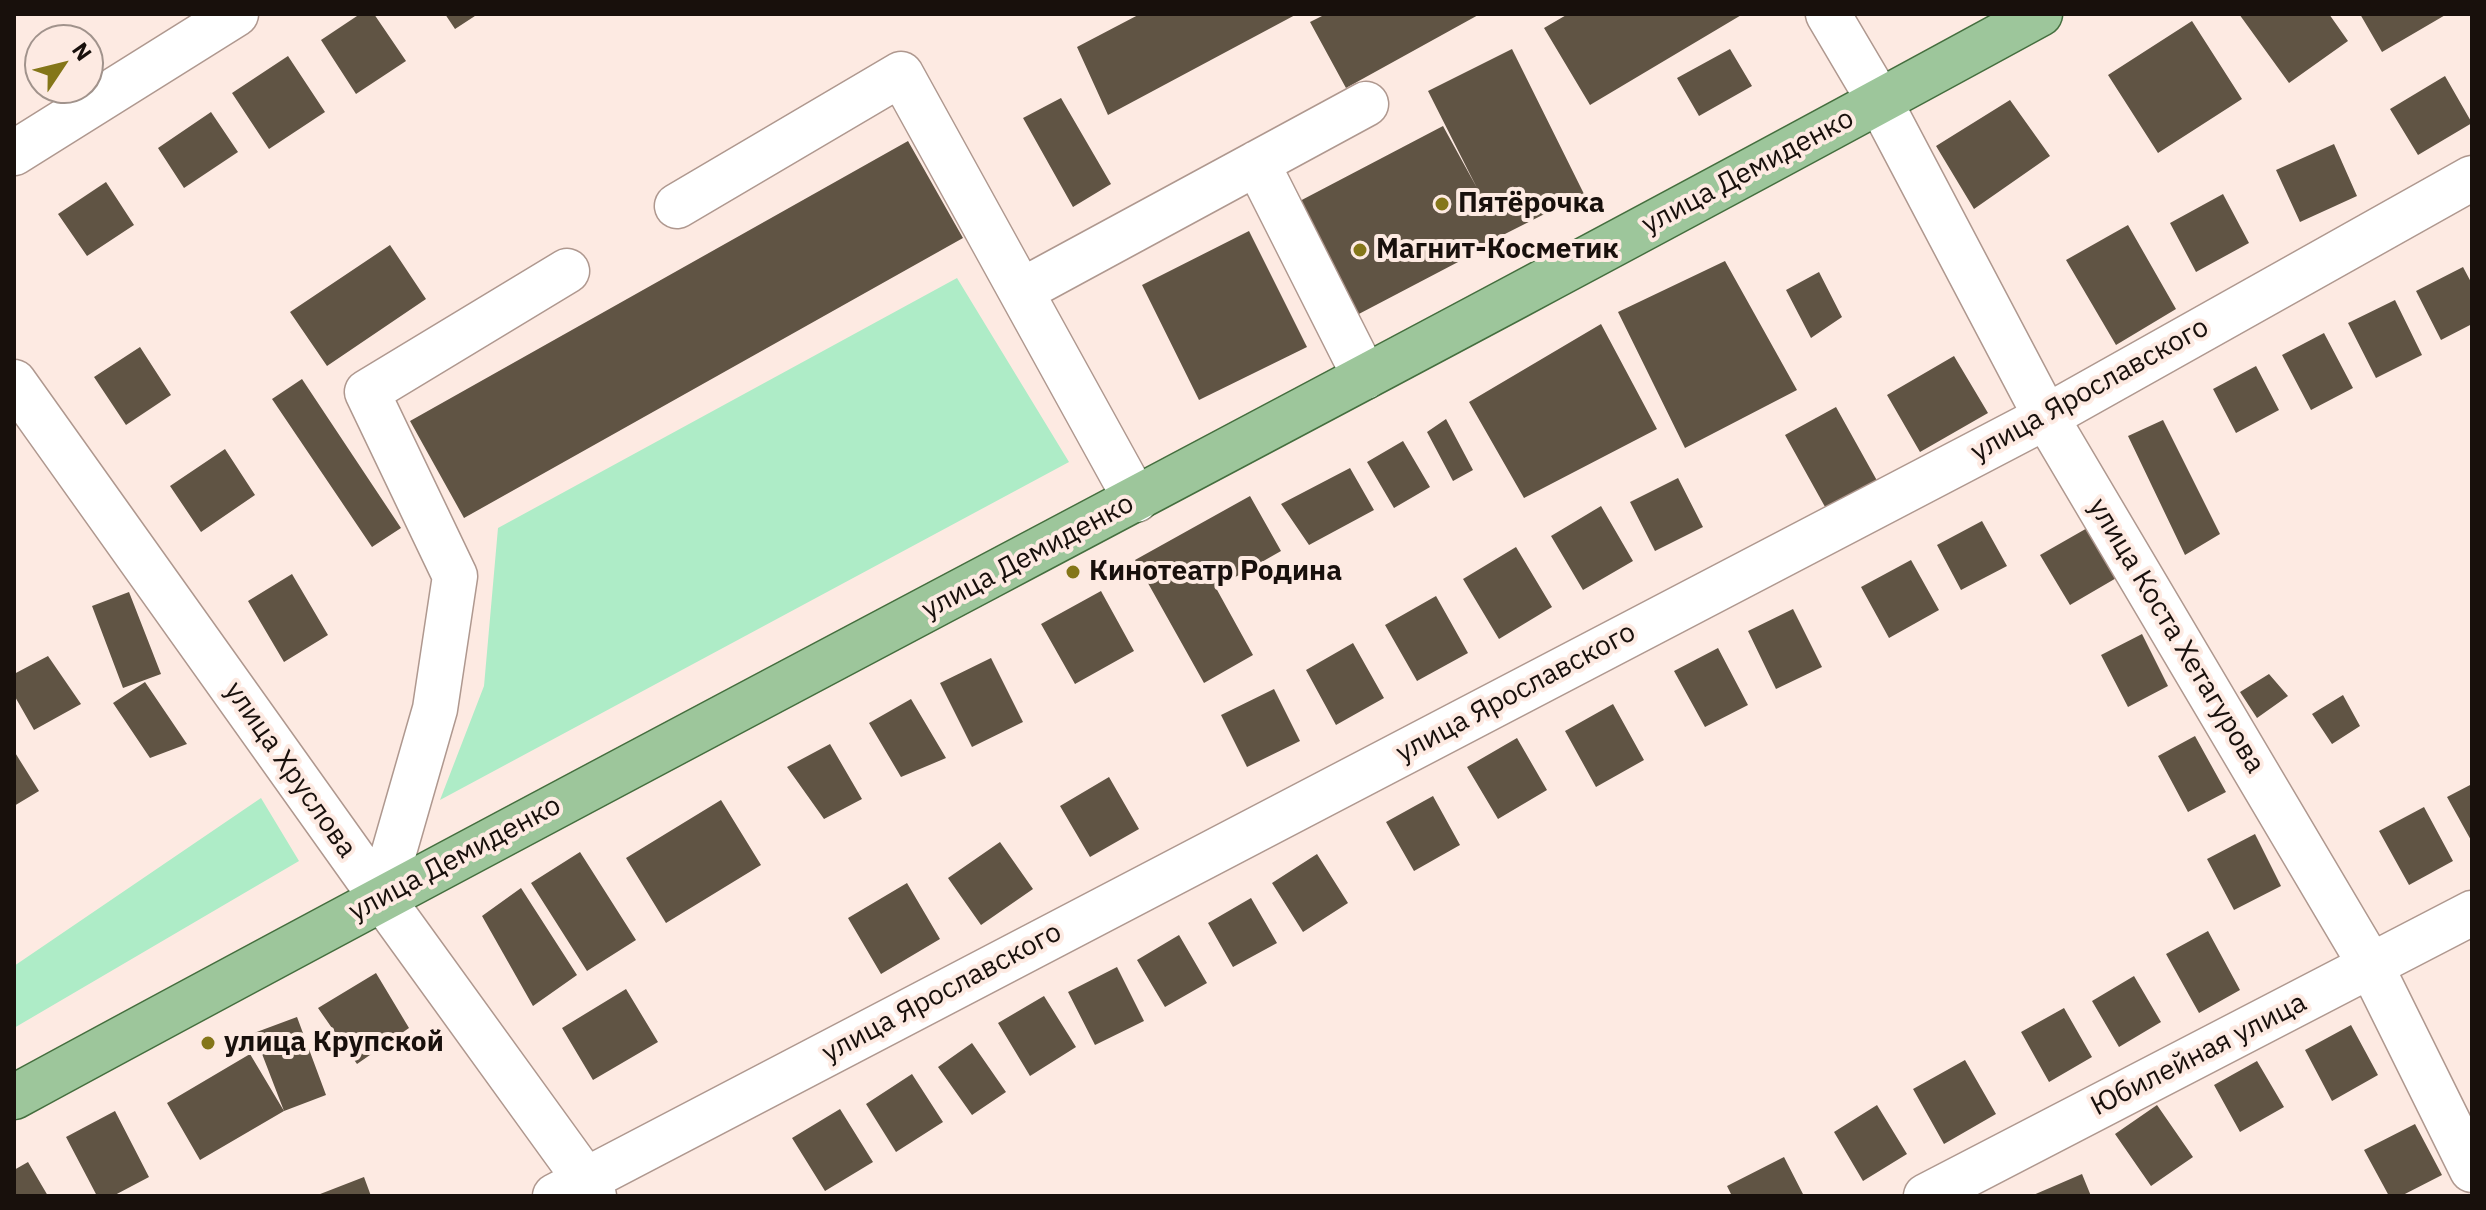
<!DOCTYPE html>
<meta charset="utf-8">
<style>
body{margin:0}
#map{position:relative;width:2486px;height:1210px;overflow:hidden;background:#fdeae2;font-family:"IBM Plex Sans",sans-serif}
canvas{display:block}
.frame{position:absolute;inset:0;border:16px solid #18100c;pointer-events:none}
.north{position:absolute;left:24px;top:24px;width:80px;height:80px;box-sizing:border-box;background:#fdeae2;border:2px solid #a1938c;border-radius:50%;rotate:55deg;font-size:22px;font-weight:700;line-height:32px;text-align:center;color:#18100c}
.north::after{content:'';display:block;margin:auto;width:28px;height:36px;background:#847619;clip-path:polygon(50% 0,100% 100%,50% 72%,0 100%)}
</style>
<div id="map">
<canvas width="2486" height="1210"></canvas>
<div class="frame"></div>
<div class="north">N</div>
</div>
<script>
const context = document.querySelector('canvas').getContext('2d');
context.lineJoin = 'round';
function fillPath(path, color) {
  context.fillStyle = color;
  context.fill(path, 'evenodd');
}
function trace(path, color, width, dash) {
  context.strokeStyle = color;
  context.lineWidth = width;
  context.lineCap = dash ? 'butt' : 'round';
  context.setLineDash(dash || []);
  context.stroke(path);
}
function label(font, color, halo, rows, align = 'center') {
  context.font = font + ' "IBM Plex Sans",sans-serif';
  context.lineWidth = 8;
  context.setLineDash([]);
  context.textBaseline = 'middle';
  context.strokeStyle = halo;
  context.fillStyle = color;
  for (const [text, x, y, turn = 0] of rows) {
    context.save();
    context.translate(x, y);
    context.rotate((+turn || 0) * Math.PI / 180);
    context.textAlign = isNaN(turn) ? turn : align;
    if (halo) context.strokeText(text, 0, 0);
    context.fillText(text, 0, 0);
    context.restore();
  }
}
const green = new Path2D(`
 M957,278L1069,462L440,800L484,686L498,528Z
 M261,798L299,861L14,1028V966Z`);
const building = new Path2D(`
 M360,14H374L406,61L356,94L321,40Z
 M445,14H478L455,29Z
 M1140,14H1297L1108,115L1077,47Z
 M1326,14H1480L1346,88L1310,22Z
 M1568,14H1743L1590,105L1544,28Z
 M2239,14H2329L2348,41L2289,83Z
 M2360,14H2447L2382,52Z
 M2192,21L2242,99L2158,153L2108,75Z
 M1512,49L1584,194L1501,236L1502,239L1355,316L1296,203L1443,126L1477,188L1428,91Z
 M1730,49L1752,86L1699,116L1677,78Z
 M288,56L325,112L269,149L232,93Z
 M2445,76L2472,123L2418,155L2390,109Z
 M1061,98L1111,184L1073,207L1023,118Z
 M2010,100L2050,156L1974,209L1936,146Z
 M211,112L238,152L184,188L158,148Z
 M908,141L963,238L464,518L410,421Z
 M2334,144L2357,196L2300,222L2276,170Z
 M106,182L134,225L87,256L58,214Z
 M2223,194L2249,243L2196,272L2170,223Z
 M2128,225L2176,309L2116,345L2066,260Z
 M1249,231L1307,347L1199,400L1142,285Z
 M390,245L426,299L327,366L290,312Z
 M1725,261L1797,390L1685,448L1618,312Z
 M2463,267L2472,284V324L2441,340L2416,291Z
 M1819,272L1842,317L1811,338L1786,290Z
 M2395,300L2422,355L2376,378L2348,323Z
 M1601,324L1657,429L1524,498L1469,402Z
 M2324,333L2353,388L2311,410L2282,355Z
 M140,347L171,395L126,425L94,377Z
 M1954,356L1988,413L1920,452L1887,395Z
 M2256,366L2279,410L2236,433L2213,389Z
 M302,379L401,528L372,547L272,399Z
 M1836,407L1880,486L1829,514L1785,435Z
 M1446,419L1473,470L1453,481L1427,432Z
 M2163,420L2220,534L2185,555L2128,436Z
 M1403,441L1430,487L1394,508L1367,462Z
 M225,449L255,495L201,532L170,486Z
 M1350,468L1374,510L1309,545L1281,504Z
 M1678,478L1703,527L1655,551L1630,502Z
 M1250,496L1281,551L1216,588L1253,655L1204,683L1135,560Z
 M1601,506L1633,561L1583,590L1551,536Z
 M1982,521L2007,566L1961,590L1937,545Z
 M2089,527L2118,577L2070,605L2040,555Z
 M1516,547L1552,607L1499,639L1463,579Z
 M1911,560L1939,610L1889,638L1861,587Z
 M292,574L328,635L284,662L248,601Z
 M1101,591L1134,651L1075,684L1041,624Z
 M129,592L161,674L123,688L92,606Z
 M1436,596L1468,653L1417,681L1385,625Z
 M1793,609L1822,667L1776,689L1748,631Z
 M2142,634L2168,686L2128,707L2101,655Z
 M1353,643L1384,698L1336,725L1306,670Z
 M1718,648L1748,705L1705,727L1674,671Z
 M48,656L81,704L34,730L14,695V674Z
 M991,658L1023,722L972,747L940,683Z
 M2269,674L2288,696L2257,718L2240,692Z
 M145,682L187,744L150,758L113,703Z
 M1274,689L1300,741L1247,767L1221,715Z
 M2343,695L2360,726L2332,744L2312,714Z
 M911,699L946,758L901,777L869,723Z
 M1613,704L1644,760L1596,787L1565,731Z
 M2195,736L2226,792L2188,812L2158,756Z
 M1517,738L1547,790L1498,819L1467,767Z
 M830,744L862,799L824,819L787,767Z
 M14,751L39,791L14,806Z
 M1109,777L1139,829L1090,857L1060,806Z
 M2472,784V842L2447,797Z
 M1433,796L1460,845L1414,871L1386,822Z
 M721,800L761,865L666,923L626,858Z
 M2424,807L2453,861L2409,885L2379,831Z
 M2255,834L2281,886L2234,910L2207,859Z
 M1000,842L1033,889L981,925L948,878Z
 M580,852L636,940L587,971L531,883Z
 M1317,854L1348,903L1303,932L1272,883Z
 M907,883L940,939L881,974L848,918Z
 M521,888L577,975L533,1006L482,916Z
 M1251,898L1277,943L1233,967L1208,923Z
 M2208,931L2240,990L2199,1013L2166,954Z
 M1179,935L1207,983L1165,1007L1137,960Z
 M1117,967L1144,1021L1095,1045L1068,992Z
 M376,973L409,1028L357,1064L318,1008Z
 M2134,976L2161,1022L2119,1047L2092,1001Z
 M626,989L658,1042L593,1080L562,1028Z
 M1044,996L1076,1047L1030,1076L998,1023Z
 M2064,1008L2092,1057L2049,1082L2021,1032Z
 M297,1017L326,1095L284,1111L254,1033Z
 M2351,1025L2378,1075L2332,1101L2305,1050Z
 M972,1043L1006,1092L972,1115L938,1067Z
 M250,1054L284,1111L200,1160L167,1103Z
 M1965,1060L1996,1114L1944,1144L1913,1089Z
 M2257,1061L2284,1107L2240,1132L2214,1085Z
 M912,1074L943,1122L896,1152L866,1104Z
 M1877,1105L1907,1154L1863,1181L1834,1132Z
 M2157,1105L2193,1157L2151,1186L2115,1134Z
 M840,1109L873,1162L825,1191L792,1138Z
 M115,1111L149,1177L113,1196H97L66,1137Z
 M2415,1124L2442,1175L2401,1196H2389L2364,1150Z
 M1784,1157L1804,1196H1732L1727,1186Z
 M28,1162L48,1196H14V1170Z
 M2082,1174L2091,1196H2031Z
 M364,1177L371,1196H315Z`);
const minor = new Path2D(`
 M1828,14L1880,102L2046,417L2371,966L2472,1170
 M14,153L236,14
 M1257,163L1365,377
 M677,206L901,74L1136,500
 M1021,291L1366,104
 M14,382L381,897L585,1179L594,1196
 M381,897L435,709L455,576L367,392L567,271
 M555,1196L2046,417L2472,178
 M1926,1196L2472,913`);
const major = new Path2D(`
 M14,1097C687,731 1368,381 2040,14`);
const markers = [
 [1442,204,8,"#847619"],
 [1360,250,8,"#847619"],
 [1073,572,8,"#847619"],
 [208,1043,8,"#847619"]
];
const streetNames = [
 ["улица Демиденко",1748,172,-28],
 ["улица Ярославского",2090,390,-29],
 ["улица Демиденко",1028,557,-28],
 ["улица Коста Хетагурова",2176,636,59],
 ["улица Ярославского",1516,693,-28],
 ["улица Хруслова",290,770,55],
 ["улица Демиденко",455,859,-28],
 ["улица Ярославского",942,993,-28],
 ["Юбилейная улица",2199,1055,-27]
];
const poiNames = [
 ["Пятёрочка",1458,204],
 ["Магнит-Косметик",1376,250],
 ["Кинотеатр Родина",1089,572],
 ["улица Крупской",224,1043]
];
fillPath(green, '#aeecc7');
fillPath(building, '#605444');
trace(minor, '#af988f', 47);
trace(major, '#446e3e', 47);
trace(minor, '#fff', 44);
trace(major, '#9dc69b', 44);
for (const [x, y, r, color] of markers) {
  const dot = new Path2D();
  dot.arc(x, y, r, 0, 2 * Math.PI);
  context.fillStyle = color;
  context.fill(dot);
  trace(dot, '#fdeae2', 3);
}
label('28px', '#18100c', '#fdeae2', streetNames);
label('bold 28px', '#18100c', '#fdeae2', poiNames, 'left');
</script>
